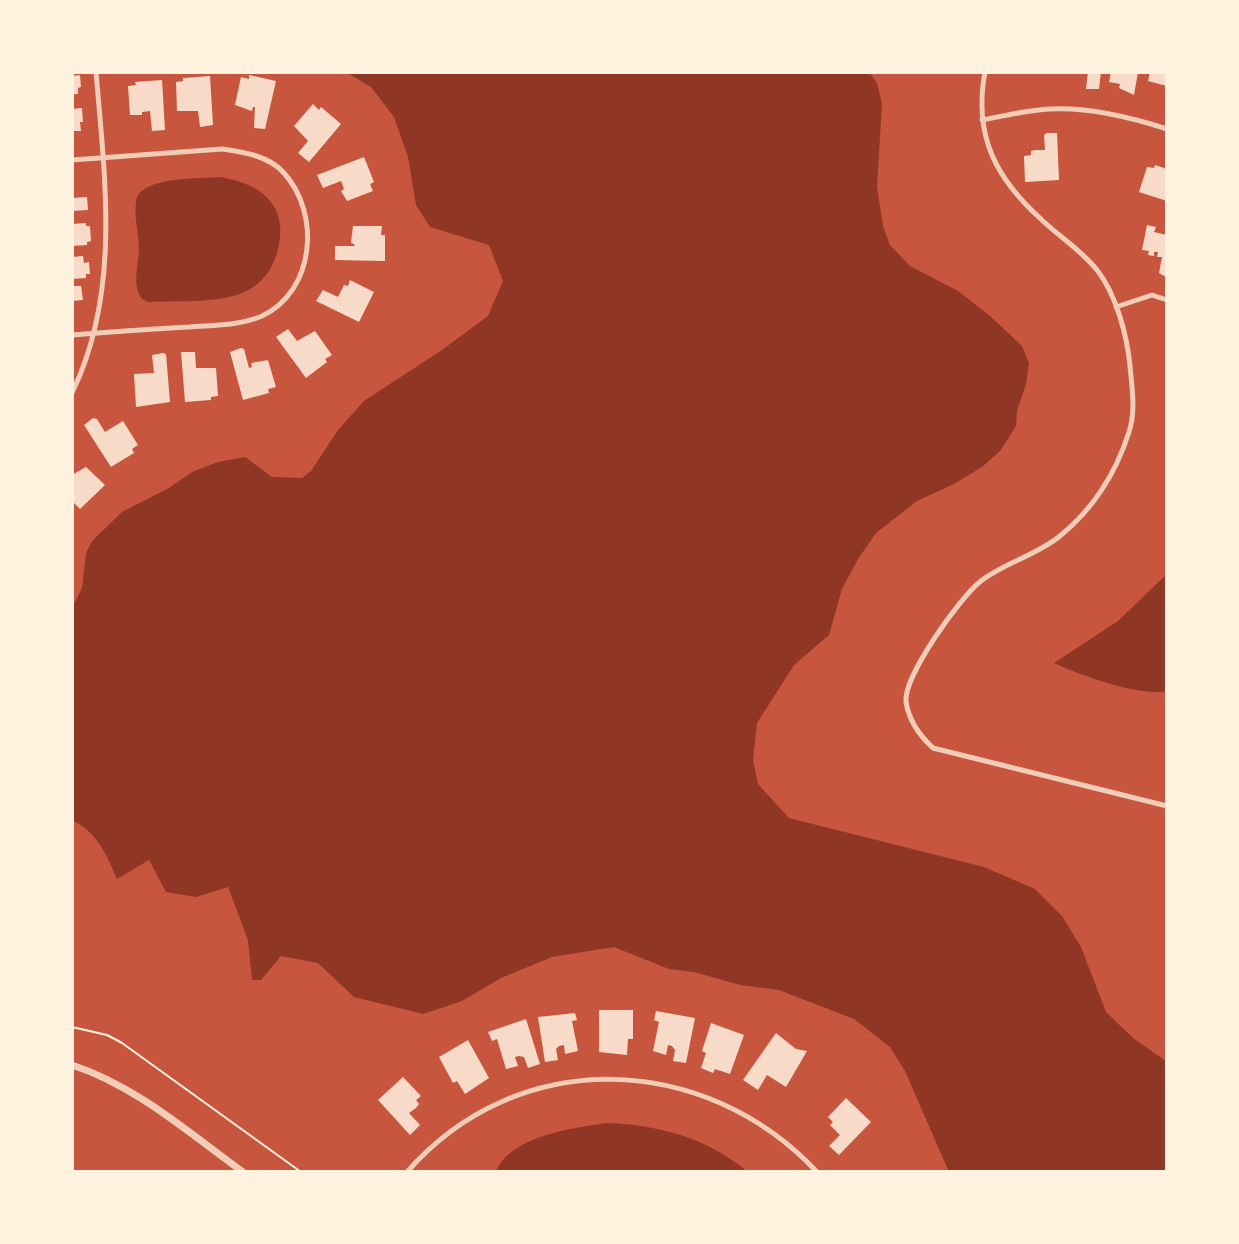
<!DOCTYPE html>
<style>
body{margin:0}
#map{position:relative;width:1239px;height:1244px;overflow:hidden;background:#c8553d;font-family:Poppins,sans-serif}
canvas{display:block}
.frame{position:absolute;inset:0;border:74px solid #fff3e0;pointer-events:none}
</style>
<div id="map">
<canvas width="1239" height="1244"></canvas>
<div class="frame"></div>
</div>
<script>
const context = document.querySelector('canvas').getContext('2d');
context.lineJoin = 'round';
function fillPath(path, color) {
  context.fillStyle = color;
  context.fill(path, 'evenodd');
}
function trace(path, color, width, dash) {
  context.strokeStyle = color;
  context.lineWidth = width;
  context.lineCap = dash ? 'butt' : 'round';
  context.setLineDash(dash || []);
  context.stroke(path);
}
const water = new Path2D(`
 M346,72H869L877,83L882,104L877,187L883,226L890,245L910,266L958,291L990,316L1022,346L1029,363L1026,384L1017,411L1016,426L1000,451L982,467L954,484L917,501L876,533L858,559L842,589L829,635L794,665L757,723L753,760L758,784L789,818L984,867L1035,889L1062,916L1081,947L1106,1012L1133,1038L1167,1062V1172H949L905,1071L890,1047L854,1019L779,990L740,985L694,972L669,969L614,947L552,957L501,978L462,1001L423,1014L354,997L318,963L281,956L261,980H252L248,940L228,887L196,897L166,892L149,860L117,879C107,855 97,832 72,820V608L82,588L86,553L92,541L122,512L169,488L192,472L218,462L245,457L272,477L302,478L311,471L338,430L364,401L442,350L488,316L503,281L489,245L430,227L416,205L408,157L394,117L371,87Z
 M219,177C261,183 291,206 277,253C273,266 265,280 252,288C224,305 180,300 148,302L142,299C132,286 138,267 139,251C139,235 134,217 136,202C139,176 198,179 219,177Z
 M1167,574V691C1141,697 1079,675 1054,663L1118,621Z
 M607,1123C660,1125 707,1138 748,1172H496C510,1136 573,1128 607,1123Z`);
const building = new Path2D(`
 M1088,72H1101L1099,89H1086Z
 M1111,72H1138L1134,95L1119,88L1120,84L1109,82Z
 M1150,72H1167V86L1148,81Z
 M80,75L81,87L78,88V94H72V76Z
 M249,75L276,81L265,129L254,128L255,107H253L252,111L235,105L241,77L249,79Z
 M210,76L213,125L200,127L198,111H177L176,82L183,81V78Z
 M162,80L165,130L152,131L150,111L142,112V115H130L128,86L136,85L135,82Z
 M313,104L319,110L321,107L341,124L309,162L298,153L308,141L294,126Z
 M82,108L83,122H80L81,131H72V109Z
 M1047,133H1057L1059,180L1025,182L1024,156L1031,155V151L1035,150H1045L1044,135Z
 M364,157L374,182L370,184L373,191L347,201L341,191L344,189L341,181L323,188L317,175Z
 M1155,165L1167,169V201L1139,192L1147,167L1154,168Z
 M87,197L88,210L72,211V198Z
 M86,223V226H90L91,241L87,242V245L72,246V224Z
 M1147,225L1156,227L1154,232L1167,235L1166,277L1159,273L1162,257H1157L1158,252H1154V256L1148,255L1149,251L1142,250Z
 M353,226H382L381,235H385V261L335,260V246H355L354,244L351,243Z
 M83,256L84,263L89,262L90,274H86V278L72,279V257Z
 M350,280L374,292L359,322L316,301L323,290L338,297L344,285L348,286Z
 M72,286H81L83,300L72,301Z
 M288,329L297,341L315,331L332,355L325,359L327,362L306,378L276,337Z
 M241,348L244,349L249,368L252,367L251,363L268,360L276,387L268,389L269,393L243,400L230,352Z
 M181,352H195L196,368H216L218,396L211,397V400L185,402Z
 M163,353L166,354L170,402L136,407L134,374L154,373L152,355Z
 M93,418L97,419L105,432L123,421L138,445L132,449L134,453L111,467L84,425Z
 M86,467L105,485L80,509L72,501V475Z
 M599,1010H633V1039H628L627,1055L599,1052Z
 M656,1011L695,1018L686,1063L673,1061L675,1050L672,1046L668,1045L666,1055L653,1051L659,1022L654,1020Z
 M575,1013L577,1020L572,1021L578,1051L565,1054L564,1045L559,1046L556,1049L558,1060L545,1062L538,1017Z
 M526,1019L540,1064L528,1068L524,1057L519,1056L515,1057L518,1066L506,1069L497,1039L492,1041L488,1032Z
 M711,1023L744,1035L730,1074L715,1069L713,1073L701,1068L706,1053L702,1051Z
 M776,1033L796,1049L807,1051L786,1087L767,1075L758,1090L743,1080Z
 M468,1040L489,1078L465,1094L457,1081L453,1083L439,1057Z
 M403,1077L421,1096L416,1100L419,1104L416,1108L409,1113L420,1125L410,1135L378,1100Z
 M846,1098L871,1122L839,1155L829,1146L840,1135L830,1125L833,1122L828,1117Z`);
const path = new Path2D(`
 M72,776H73
 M72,1027L107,1035L122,1043L301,1172`);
const minor = new Path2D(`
 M985,72C973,136 996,179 1043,221C1061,238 1081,250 1097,270C1116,294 1127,335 1130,366C1132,388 1136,411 1129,432C1116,473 1093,509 1060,536C1037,555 1004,563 981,581C960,597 903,677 906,702C909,721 920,736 933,748L1167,806
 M982,120C1004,116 1028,110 1050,109C1089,107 1130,117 1167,129
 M72,160L222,149C244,152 269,156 284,173C321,214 315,291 262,316C239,326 212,325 189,327C150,329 111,332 72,335
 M1116,307L1152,295L1167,300
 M72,393C121,292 105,180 96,72
 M407,1172C518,1045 705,1052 817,1172`);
const tertiary = new Path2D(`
 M72,1065C136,1086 189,1133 243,1172`);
fillPath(water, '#8f3625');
fillPath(building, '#f7dbc8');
trace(path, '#fff3e0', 2);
trace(minor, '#f1ccb7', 5);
trace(tertiary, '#f1ccb7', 7);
</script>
